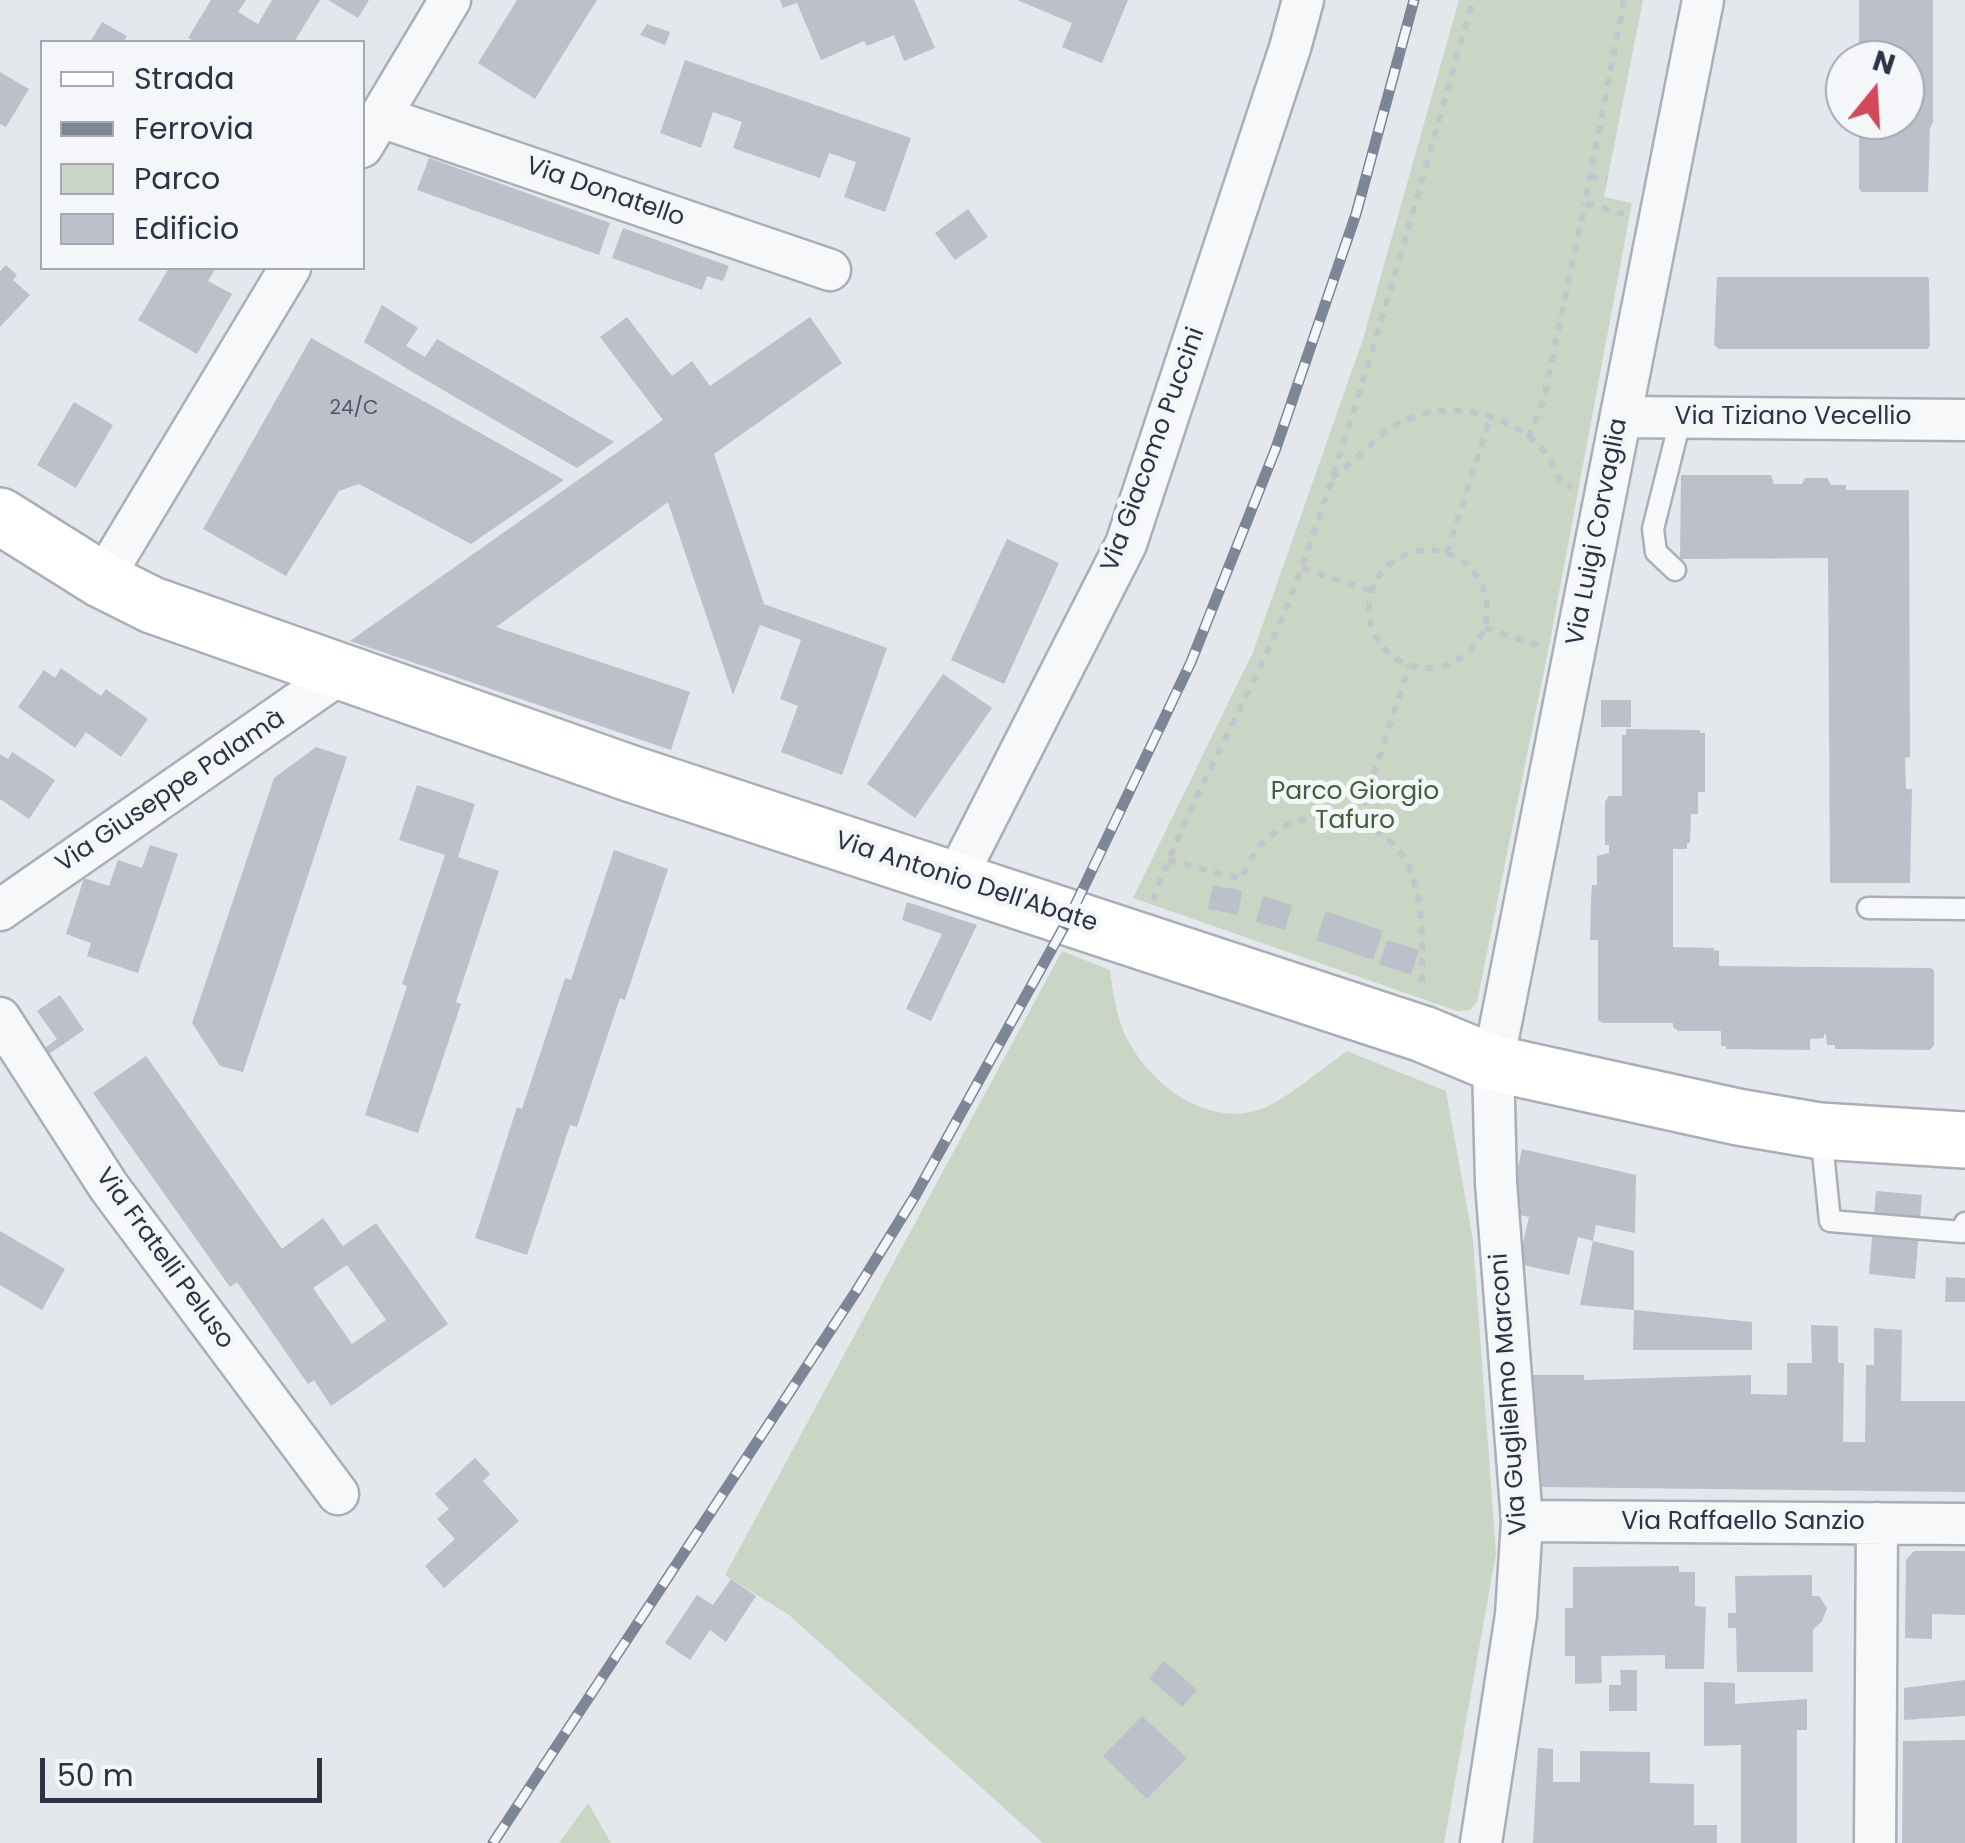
<!DOCTYPE html>
<meta charset="utf-8">
<style>
body{margin:0}
#map{position:relative;width:1965px;height:1843px;overflow:hidden;background:#e4e7ec;font-family:Poppins,sans-serif}
canvas{display:block}
.legend{position:absolute;left:40px;top:40px;width:325px;height:230px;box-sizing:border-box;background:#f4f6f9;border:2px solid #a4a8b1;margin:0;padding:12px 18px;list-style:none;font-size:30px;color:#2b3445}
.legend li{display:flex;align-items:center;gap:20px;height:50px}
.legend b{width:50px;border:2px solid #a4a8b1}
.north{position:absolute;left:1825px;top:40px;width:100px;height:100px;box-sizing:border-box;background:#f4f6f9;border:2px solid #a4a8b1;border-radius:50%;rotate:18deg;font-size:28px;font-weight:700;line-height:40px;text-align:center;color:#2b3445}
.north::after{content:'';display:block;margin:auto;width:35px;height:45px;background:#d1495b;clip-path:polygon(50% 0,100% 100%,50% 72%,0 100%)}
.scale{position:absolute;left:40px;top:1758px;width:282px;height:45px;box-sizing:border-box;border:5px solid #2b3445;border-top:0;padding-left:12px;font-size:30px;line-height:35px;white-space:nowrap;color:#2b3445;-webkit-text-stroke:8px #f4f6f9;paint-order:stroke}
</style>
<div id="map">
<canvas width="1965" height="1843"></canvas>
<ul class="legend">
<li><b style="height:12px;background:#fff"></b>Strada</li>
<li><b style="height:12px;background:#7d8696"></b>Ferrovia</li>
<li><b style="height:28px;background:#c9d6c5"></b>Parco</li>
<li><b style="height:28px;background:#bbc0ca"></b>Edificio</li>
</ul>
<div class="north">N</div>
<div class="scale">50 m</div>
</div>
<script>
const context = document.querySelector('canvas').getContext('2d');
context.lineJoin = 'round';
function fillPath(path, color) {
  context.fillStyle = color;
  context.fill(path, 'evenodd');
}
function trace(path, color, width, dash) {
  context.strokeStyle = color;
  context.lineWidth = width;
  context.lineCap = dash ? 'butt' : 'round';
  context.setLineDash(dash || []);
  context.stroke(path);
}
function label(font, color, halo, rows, align = 'center') {
  context.font = font + ' Poppins,sans-serif';
  context.lineWidth = 10;
  context.setLineDash([]);
  context.textBaseline = 'middle';
  context.strokeStyle = halo;
  context.fillStyle = color;
  for (const [text, x, y, turn = 0] of rows) {
    context.save();
    context.translate(x, y);
    context.rotate((+turn || 0) * Math.PI / 180);
    context.textAlign = isNaN(turn) ? turn : align;
    if (halo) context.strokeText(text, 0, 0);
    context.fillText(text, 0, 0);
    context.restore();
  }
}
const green = new Path2D(`
 M1459,0H1643L1604,197L1632,203L1550,641L1477,1002L1470,1010L1457,1011L1133,898L1253,652L1363,339Z
 M1062,951L1110,970C1113,992 1116,1016 1126,1037C1150,1085 1209,1130 1264,1108C1288,1098 1324,1067 1347,1051L1446,1091L1473,1240L1496,1554L1444,1843H1043L789,1615L725,1575Z
 M588,1803L611,1843H559Z`);
const building = new Path2D(`
 M211,0H246L238,12L258,24L272,0H320L294,42H196L188,38Z
 M328,0H369L358,18Z
 M517,0H597L535,99L478,63Z
 M780,0H914L935,48L904,61L894,35L867,46L864,41L821,60L797,3L783,8Z
 M1017,0H1128L1102,63L1062,47L1072,23Z
 M1859,0H1933V122L1930,128L1928,192H1862L1859,189V120H1905V60H1859Z
 M102,22L127,36L123,42H90Z
 M647,24L670,32L665,45L640,35Z
 M685,60L911,138L885,212L844,197L856,162L829,153L820,178L733,148L742,122L713,112L701,148L660,133Z
 M0,72L29,89L6,127L0,124Z
 M429,158L610,223L599,255L417,190Z
 M968,209L988,237L955,260L935,233Z
 M623,228L729,266L723,281L707,276L702,290L612,258Z
 M6,265L17,275L13,280L30,295L0,327V271Z
 M169,268H216L208,281L232,294L197,354L138,320Z
 M1717,277H1927L1929,279L1930,346L1927,349H1719L1714,345Z
 M382,305L418,328L406,346L417,352L425,357L437,339L614,442L577,468L414,373L364,342Z
 M627,317L672,376L692,361L710,386L810,317L842,363L714,454L764,604L887,648L842,775L781,752L798,706L780,699L801,640L760,625L733,695L668,502L496,627L690,692L671,750L350,641L663,420L600,337Z
 M311,338L564,480L471,544L359,484L339,491L286,576L203,529Z
 M74,402L113,425L76,488L37,465Z
 M1681,475H1771L1774,484H1802L1805,478H1827L1831,485H1846V490H1909L1910,757L1905,758L1906,789H1912L1910,883H1830L1828,558L1680,559Z
 M1007,539L1059,563L1004,684L951,660Z
 M61,668L101,696L106,689L148,719L121,757L86,732L75,748L18,707L44,670L55,678Z
 M943,674L992,708L915,818L867,784Z
 M1601,700H1631V727H1601Z
 M1626,729L1700,730V733H1705V792H1698V814H1691L1690,843H1687V849H1673V947L1714,948V951L1719,950V966L1930,968L1934,970V1045L1930,1050L1835,1049V1045H1827L1826,1035L1824,1034V1038L1810,1039V1050L1726,1049V1046H1721V1031H1678L1673,1027V1023H1603L1598,1020V940H1590L1591,900L1592,885H1597V856L1609,853V845H1605V802L1609,796H1622V735H1626Z
 M316,747L347,757L243,1072L220,1066L192,1023L274,778Z
 M12,752L55,780L29,819L0,799V754L8,759Z
 M417,785L475,804L458,857L499,871L456,1002L461,1004L418,1133L365,1115L407,986L402,984L445,855L399,840Z
 M150,845L178,854L138,973L87,956L91,943L66,934L84,878L109,886L118,860L142,868Z
 M614,850L668,869L625,1000L620,998L577,1127L570,1125L527,1255L475,1238L517,1107L522,1109L565,978L571,980Z
 M1213,885L1242,891L1238,915L1208,909Z
 M1263,896L1292,905L1285,930L1256,922Z
 M907,902L977,925L931,1021L906,1009L942,934L902,920Z
 M1326,911L1383,931L1373,960L1316,940Z
 M1387,940L1419,950L1411,975L1379,964Z
 M60,995L84,1030L46,1056L42,1050L57,1039L37,1011Z
 M146,1056L282,1249L323,1218L343,1246L376,1223L448,1324L331,1406L314,1380L308,1384L237,1282L230,1287L93,1093ZM347,1265L386,1320L352,1344L313,1288Z
 M1522,1149L1636,1175L1635,1233L1596,1225L1593,1241L1578,1237L1569,1275L1523,1265L1521,1252L1529,1217L1516,1214L1520,1197L1512,1195Z
 M1876,1191L1922,1195L1915,1279L1869,1274Z
 M0,1231L65,1269L42,1310L0,1285Z
 M1593,1241L1634,1251V1310L1752,1322V1350H1633L1634,1310L1580,1305Z
 M1946,1277L1965,1278V1302H1945Z
 M1811,1325L1838,1326V1363H1844L1843,1442H1865L1866,1365H1874V1328L1902,1330L1901,1401H1965V1492L1542,1487L1532,1375H1584V1380L1751,1375V1394L1787,1395V1363H1812Z
 M475,1458L490,1474L483,1481L519,1521L444,1588L425,1566L455,1539L437,1519L449,1509L435,1494Z
 M1914,1551H1965V1615L1932,1614V1639L1905,1638L1906,1560Z
 M1679,1566V1572H1695V1606L1706,1607L1704,1669H1665V1655L1601,1656L1602,1683L1575,1684V1656H1565V1608H1573V1567Z
 M1812,1575V1596H1819L1827,1608L1822,1621L1813,1630V1672H1737L1736,1628H1728V1613H1736L1735,1576Z
 M731,1579L756,1596L726,1642L710,1630L690,1660L665,1643L697,1595L713,1605Z
 M1164,1661L1197,1690L1182,1707L1149,1678Z
 M1620,1670H1637V1711H1609V1685H1621Z
 M1965,1680V1716L1904,1720V1688Z
 M1704,1682L1735,1683V1704L1807,1699V1730H1797V1843H1741V1745L1704,1746Z
 M1142,1716L1187,1758L1147,1799L1103,1756Z
 M1965,1740V1843H1902L1903,1741Z
 M1538,1748L1553,1749V1782H1580V1751L1650,1752V1783L1694,1784V1825H1717V1843H1533Z`);
const path = new Path2D(`
 M1624,0L1585,203L1624,214
 M1590,176L1607,180
 M1528,438L1543,402L1585,203
 M1332,478C1352,464 1367,447 1385,432C1433,395 1511,408 1547,455C1553,463 1557,474 1562,483L1572,487
 M1369 609a59 59 0 1 1 118 0a59 59 0 1 1-118 0Z
 M1447,553L1491,416
 M1302,568L1371,591
 M1485,628L1541,646
 M1359,820L1409,666
 M1168,860L1241,879C1245,870 1250,860 1255,852C1281,816 1335,805 1372,828C1384,836 1397,846 1405,859C1424,892 1423,951 1422,988
 M1157,899L1154,898C1195,784 1262,681 1302,566C1368,380 1419,189 1473,0`);
const service = new Path2D(`
 M1675,570L1656,552L1653,529L1681,417
 M1868,908L1965,909
 M1821,1133L1830,1221L1962,1232L1965,1223`);
const minor = new Path2D(`
 M381,117L830,270
 M362,147L450,0
 M1621,417L1965,420
 M102,580L290,268
 M955,880L1126,544L1290,48L1303,0
 M0,910L341,673
 M0,1018L109,1187L338,1494
 M1522,1521L1965,1524
 M1481,1843L1516,1615L1522,1521L1496,1183L1493,1063L1703,0
 M1875,1843L1877,1523`);
const secondary = new Path2D(`
 M0,516L102,580L152,605L629,773L1423,1034L1493,1063L1738,1117L1820,1131L1965,1140`);
const rail = new Path2D(`
 M493,1843L855,1293L915,1196L1070,916L1191,662L1276,448L1356,214L1414,0`);
const numberNames = [
 ["24/C",354,409]
];
const streetNames = [
 ["Via Donatello",605,193,19],
 ["Via Tiziano Vecellio",1793,418],
 ["Via Giacomo Puccini",1154,450,-70],
 ["Via Luigi Corvaglia",1598,532,-79],
 ["Via Giuseppe Palamà",171,792,-34],
 ["Via Antonio Dell'Abate",966,883,18],
 ["Via Fratelli Peluso",164,1259,54],
 ["Via Guglielmo Marconi",1510,1394,-94],
 ["Via Raffaello Sanzio",1743,1523]
];
const parkNames = [
 ["Parco Giorgio",1355,793],
 ["Tafuro",1355,822]
];
fillPath(green, '#c9d6c5');
fillPath(building, '#bbc0ca');
trace(service, '#a9aeb7', 25);
trace(minor, '#a9aeb7', 45);
trace(secondary, '#a9aeb7', 60);
trace(path, '#c2c5cb', 6, [8, 8]);
trace(service, '#f7f8fa', 20);
trace(minor, '#f7f8fa', 40);
trace(secondary, '#fff', 55);
trace(rail, '#7d8696', 11);
trace(rail, '#f4f6f9', 8, [22]);
label('20px', '#4f5766', null, numberNames);
label('25px', '#2b3445', '#f4f6f9', streetNames);
label('25px', '#3f6138', '#f4f6f9', parkNames);
</script>
